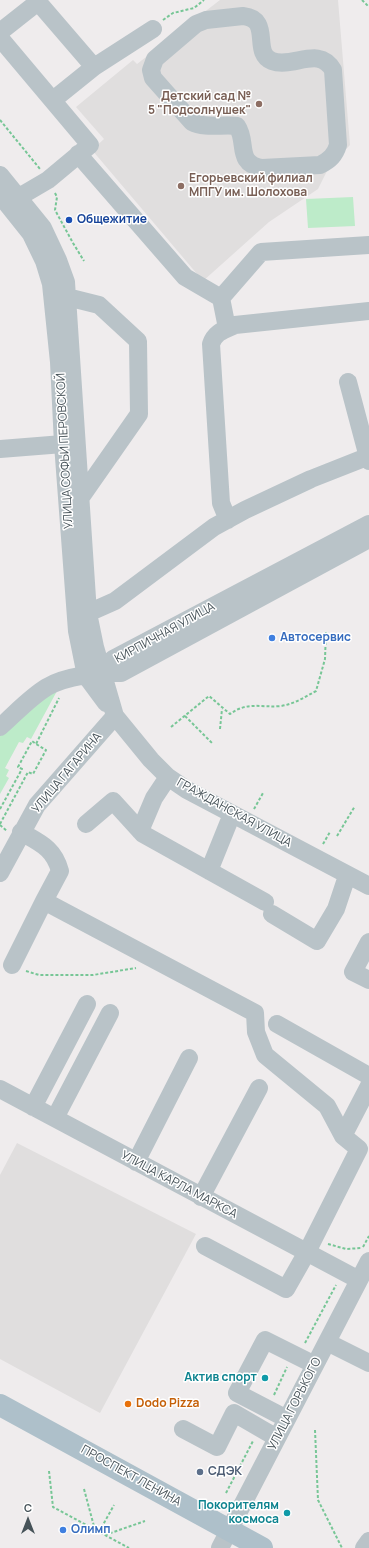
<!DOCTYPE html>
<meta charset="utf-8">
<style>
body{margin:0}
#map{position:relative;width:369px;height:1548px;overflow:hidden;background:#efeced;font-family:Manrope,sans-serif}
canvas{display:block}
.north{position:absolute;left:8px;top:1500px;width:40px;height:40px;-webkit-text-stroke:3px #fff;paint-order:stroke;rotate:0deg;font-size:11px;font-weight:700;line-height:16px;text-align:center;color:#465258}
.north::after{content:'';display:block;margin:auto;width:14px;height:18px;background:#465258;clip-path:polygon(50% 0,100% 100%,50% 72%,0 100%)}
</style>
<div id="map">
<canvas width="369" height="1548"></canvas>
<div class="north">С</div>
</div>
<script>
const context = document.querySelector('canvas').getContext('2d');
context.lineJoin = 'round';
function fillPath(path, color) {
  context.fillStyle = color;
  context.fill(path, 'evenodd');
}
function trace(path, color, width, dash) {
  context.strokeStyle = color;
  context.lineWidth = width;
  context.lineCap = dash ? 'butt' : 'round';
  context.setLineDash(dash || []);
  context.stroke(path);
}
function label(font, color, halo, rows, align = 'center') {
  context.font = font + ' Manrope,sans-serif';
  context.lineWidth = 3;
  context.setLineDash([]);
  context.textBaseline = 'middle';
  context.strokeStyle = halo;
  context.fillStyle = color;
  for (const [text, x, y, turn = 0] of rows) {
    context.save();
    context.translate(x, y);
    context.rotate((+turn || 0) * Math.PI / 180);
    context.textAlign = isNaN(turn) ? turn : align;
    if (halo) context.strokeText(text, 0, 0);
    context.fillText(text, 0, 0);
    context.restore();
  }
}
const education = new Path2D(`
 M220,0H338L350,145L329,167L318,189L269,222L203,281L92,150L104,139L76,107L133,60L137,64Z
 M17,1143L196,1234L100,1413L0,1359V1175Z`);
const green = new Path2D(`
 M353,197L355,226L308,228L306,199Z
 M57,691L31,739L27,737L23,743L19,742L5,768L9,770L6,776L9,778L0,794V735L42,697Z`);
const path = new Path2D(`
 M362,0L369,7
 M163,20L173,13L194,8L204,0
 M0,120L40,169
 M55,193L57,197L55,210L73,243L84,261
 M185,716L212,743
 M171,727L209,696L230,714C248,701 261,708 281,706C294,704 305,697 316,691L325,659L326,631
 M220,729L222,709
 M0,809L22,769L18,767L32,741L36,744L59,698
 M254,809L263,793
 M0,824L28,772L33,774L46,750L36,744
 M0,825L7,831
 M337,836L355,806
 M323,844L330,832
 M26,971L39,975H93L136,968
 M328,1244L346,1249L361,1248
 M363,1247L369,1236
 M305,1343L336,1285
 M274,1395L287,1367
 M315,1430L318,1500L342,1548
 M49,1471L53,1507L129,1548
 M84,1489L95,1530
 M226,1493L253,1441
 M99,1532L114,1505
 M105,1535L145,1521`);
const minor = new Path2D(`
 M243,16C273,19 251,53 272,61C293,69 319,45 333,70L338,145C335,155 330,160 320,165L262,168C235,163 248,142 237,126C223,124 205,129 192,122L153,78L151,70L155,59L196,24L206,20Z
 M0,32L38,2L94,67L53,100
 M0,38L90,145L48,180L19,197L10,205
 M94,67L153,29
 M78,154L185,277L221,298L261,252L369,245
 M0,175L43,228L58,260L66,282L88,613L95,647L115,716L151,760L168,777L187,790L369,886
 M0,195L31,234L44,261L51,284L59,362L63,444L77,631L86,676L106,703
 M67,297L99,305L138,341L139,414L81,497
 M221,298L227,328
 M348,382L369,461
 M0,449L63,444
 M228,520L221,503L211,344C215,332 224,330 235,325L369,311
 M88,613L115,601L214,527L245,510L311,479L369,456
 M103,673L113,659L369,524
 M0,727C15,714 29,698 47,687C66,676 99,672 121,673L369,539
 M86,824L113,801L143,834L265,902
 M140,831L154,798L168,777
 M21,832C40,843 54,848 60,871L44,901L255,1013L256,1032L265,1055L327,1106L343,1136
 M209,871L232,814
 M0,873L37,805L115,716
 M272,914L317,941L336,909L347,876
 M369,942L353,972L369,980
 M12,965L44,901
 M277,1024L369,1076
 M0,1089L359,1280
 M33,1107L87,1004
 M55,1118L110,1013
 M136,1162L189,1058
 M201,1197L259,1088
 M205,1246L286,1289L307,1252L359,1149L343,1136L369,1086
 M327,1342L369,1363
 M287,1419L237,1393L265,1340L315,1365
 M183,1429L217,1447L234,1413L277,1438
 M220,1548L369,1261
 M364,1548L369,1541`);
const major = new Path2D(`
 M0,1405L262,1548`);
const markers = [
 [259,104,4,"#8d6e63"],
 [181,186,4,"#8d6e63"],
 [69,220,4,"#1a4fb4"],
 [272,638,4,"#3f7fe0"],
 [265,1378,4,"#0f9aa8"],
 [128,1404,4,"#e8710a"],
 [200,1472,4,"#5c6f8a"],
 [287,1513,4,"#0f9aa8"],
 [63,1530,4,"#3f7fe0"]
];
const educationNames = [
 ["Детский сад №",251,97],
 ["5 \"Подсолнушек\"",251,111],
 ["Егорьевский филиал",189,179,"left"],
 ["МПГУ им. Шолохова",189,193,"left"]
];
const transitNames = [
 ["Общежитие",77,220]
];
const streetNames = [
 ["УЛИЦА СОФЬИ ПЕРОВСКОЙ",65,451,-93],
 ["КИРПИЧНАЯ УЛИЦА",165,633,-29],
 ["УЛИЦА ГАГАРИНА",67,773,-50],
 ["ГРАЖДАНСКАЯ УЛИЦА",234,813,29],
 ["УЛИЦА КАРЛА МАРКСА",179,1185,28],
 ["УЛИЦА ГОРЬКОГО",295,1404,-63],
 ["ПРОСПЕКТ ЛЕНИНА",131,1476,29]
];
const shopNames = [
 ["Автосервис",280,638],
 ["Олимп",71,1530]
];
const cultureNames = [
 ["Актив спорт",257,1378],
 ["Покорителям",279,1506],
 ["космоса",279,1520]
];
const foodNames = [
 ["Dodo Pizza",136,1404]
];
const serviceNames = [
 ["СДЭК",208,1472]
];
fillPath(education, '#e0dede');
fillPath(green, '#bdebc9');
trace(path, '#77c696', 2, [3, 2]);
trace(minor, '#b9c3c8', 18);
trace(major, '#aec0ca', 22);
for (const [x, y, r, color] of markers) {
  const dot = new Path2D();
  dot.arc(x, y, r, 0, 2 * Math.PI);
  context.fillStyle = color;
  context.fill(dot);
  trace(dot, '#fff', 1.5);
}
label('bold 12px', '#785e54', '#fff', educationNames, 'right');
label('bold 12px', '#164399', '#fff', transitNames, 'left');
label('12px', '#465258', '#fff', streetNames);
label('bold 12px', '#366cbe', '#fff', shopNames, 'left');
label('bold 12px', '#0d838f', '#fff', cultureNames, 'right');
label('bold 12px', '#c56008', '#fff', foodNames, 'left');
label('bold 12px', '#4e5e75', '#fff', serviceNames, 'left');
</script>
